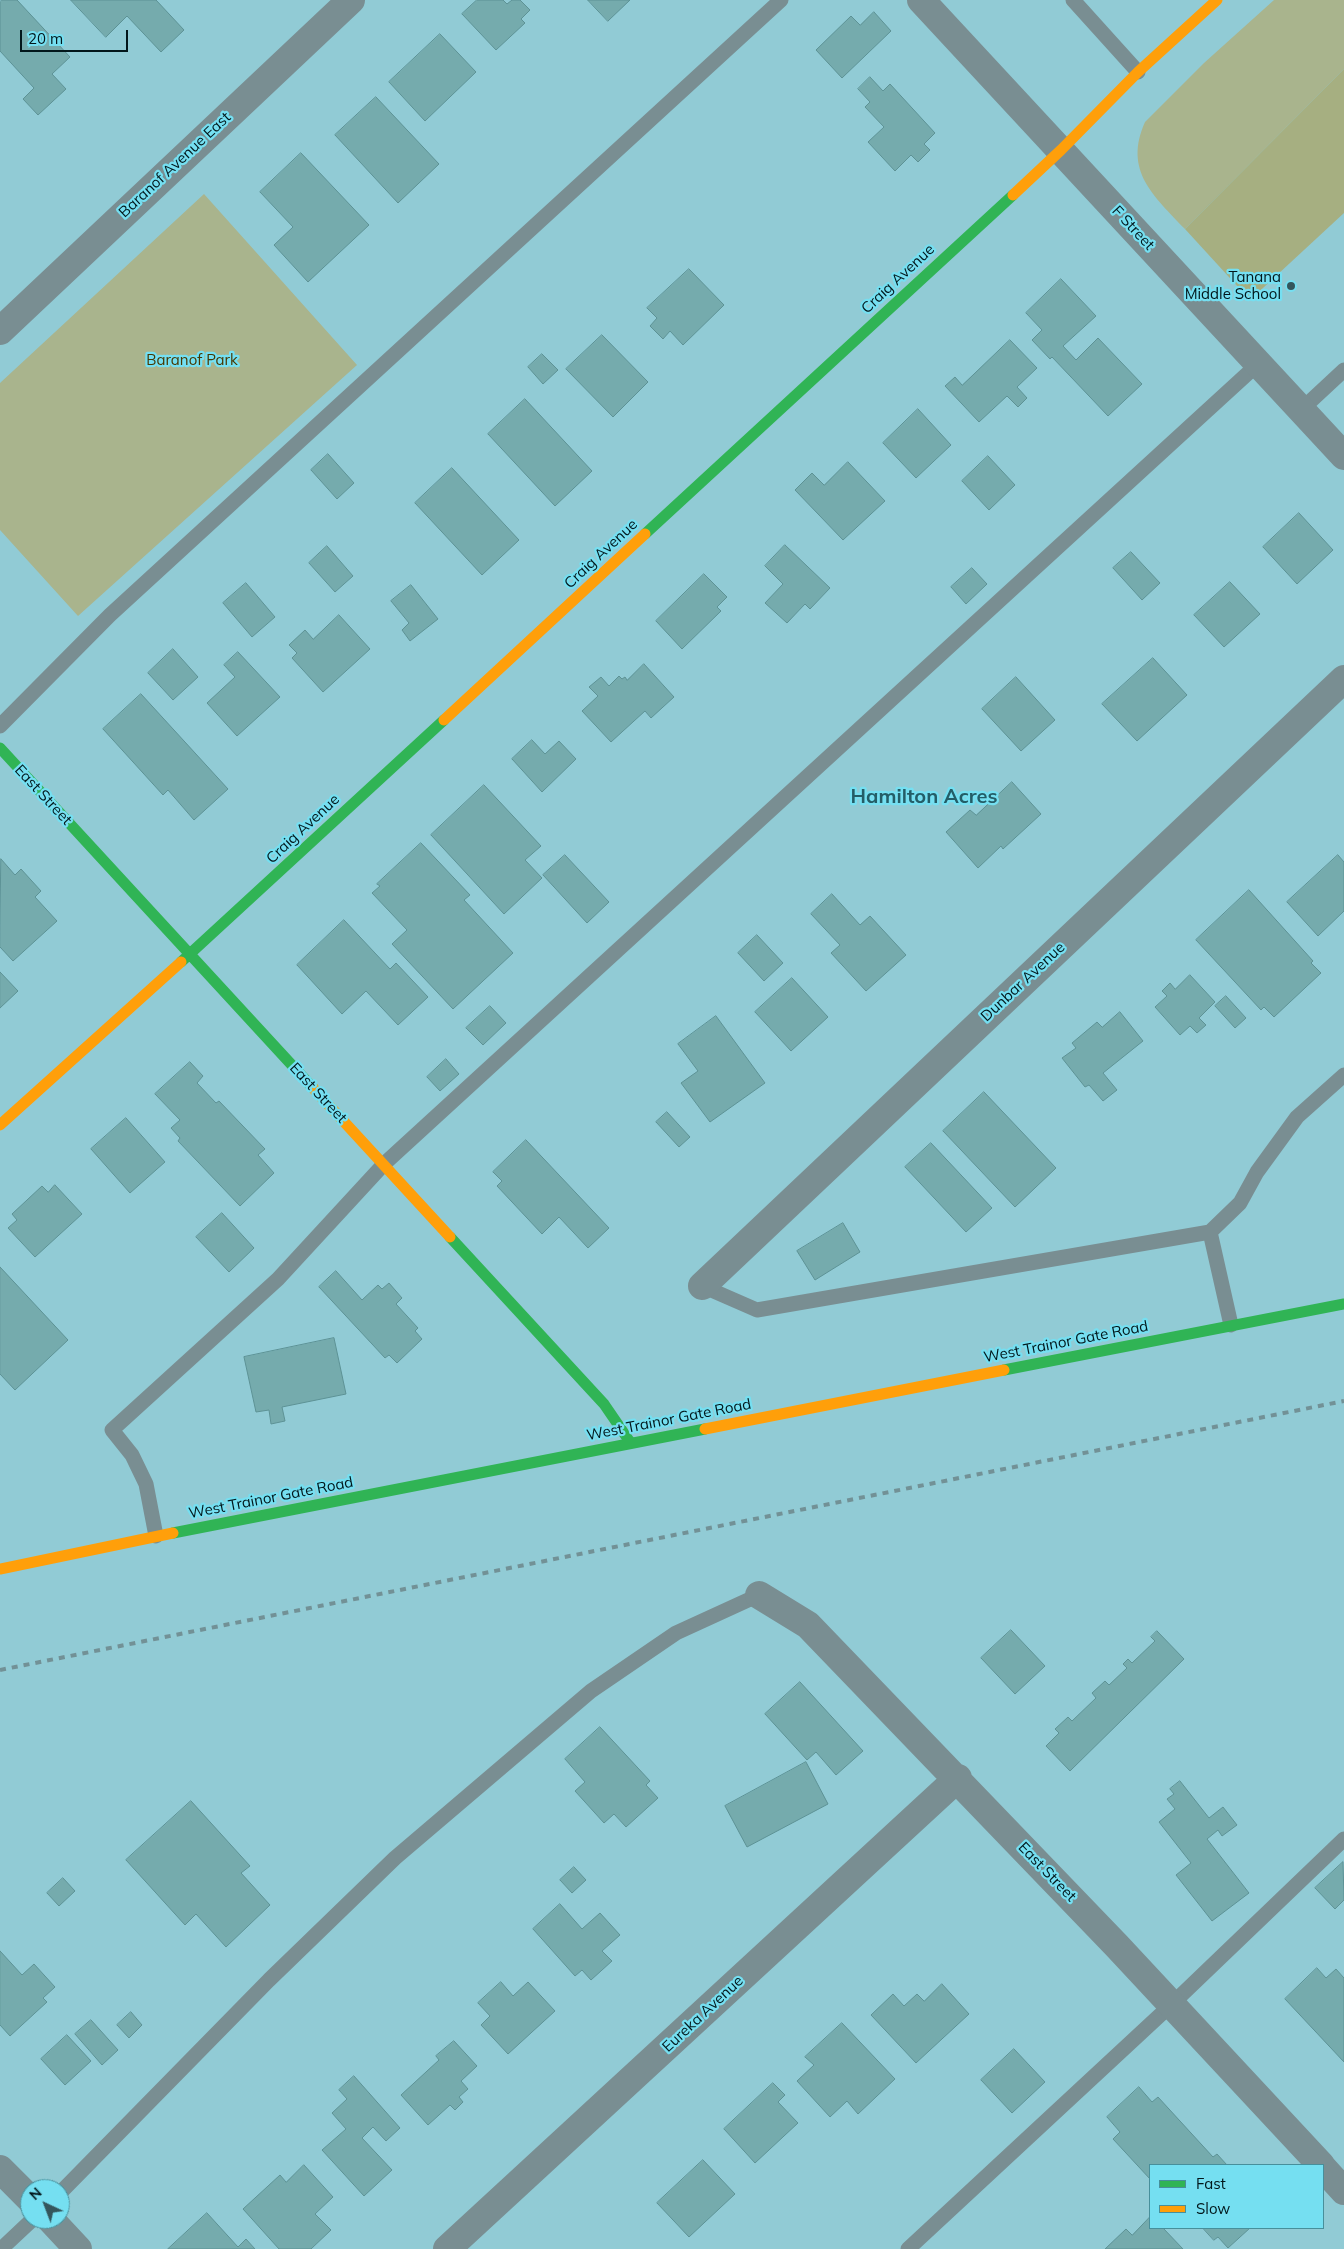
<!DOCTYPE html>
<style>
body{margin:0}
#map{position:relative;width:1344px;height:2249px;overflow:hidden;background:#91cbd5;font-family:Mulish,sans-serif}
canvas{display:block}
.legend{position:absolute;left:1149px;top:2164px;width:175px;height:65px;box-sizing:border-box;background:#75dff1;border:1px solid #478f9b;margin:0;padding:6px 9px;list-style:none;font-size:15px;color:#02171b}
.legend li{display:flex;align-items:center;gap:10px;height:25px}
.legend b{width:25px;border:1px solid #478f9b}
.north{position:absolute;left:20px;top:2179px;width:50px;height:50px;box-sizing:border-box;background:#75dff1;border:1px solid #478f9b;border-radius:50%;rotate:317deg;font-size:14px;font-weight:700;line-height:20px;text-align:center;color:#02171b}
.north::after{content:'';display:block;margin:auto;width:18px;height:22px;background:#34565c;clip-path:polygon(50% 0,100% 100%,50% 72%,0 100%)}
.scale{position:absolute;left:20px;top:30px;width:108px;height:22px;box-sizing:border-box;border:2px solid #02171b;border-top:0;padding-left:6px;font-size:15px;line-height:18px;white-space:nowrap;color:#02171b;-webkit-text-stroke:4px #75dff1;paint-order:stroke}
</style>
<div id="map">
<canvas width="1344" height="2249"></canvas>
<ul class="legend">
<li><b style="height:6px;background:#30b455"></b>Fast</li>
<li><b style="height:6px;background:#ff9f0a"></b>Slow</li>
</ul>
<div class="north">N</div>
<div class="scale">20 m</div>
</div>
<script>
const context = document.querySelector('canvas').getContext('2d');
context.lineJoin = 'round';
function fillPath(path, color) {
  context.fillStyle = color;
  context.fill(path, 'evenodd');
}
function trace(path, color, width, dash) {
  context.strokeStyle = color;
  context.lineWidth = width;
  context.lineCap = dash ? 'butt' : 'round';
  context.setLineDash(dash || []);
  context.stroke(path);
}
function label(font, color, halo, rows, align = 'center') {
  context.font = font + ' Mulish,sans-serif';
  context.lineWidth = 4.5;
  context.setLineDash([]);
  context.textBaseline = 'middle';
  context.strokeStyle = halo;
  context.fillStyle = color;
  for (const [text, x, y, turn = 0] of rows) {
    context.save();
    context.translate(x, y);
    context.rotate((+turn || 0) * Math.PI / 180);
    context.textAlign = isNaN(turn) ? turn : align;
    if (halo) context.strokeText(text, 0, 0);
    context.fillText(text, 0, 0);
    context.restore();
  }
}
const green = new Path2D(`
 M1274,0H1344V69L1185,229C1154,196 1123,171 1145,122L1204,63Z
 M204,194L357,365L78,616L0,530V383Z`);
const forest = new Path2D(`
 M1344,69V213L1250,300L1185,229Z`);
const building = new Path2D(`
 M2,0H17L70,57L52,74L66,89L38,115L23,99L34,88L0,51V2Z
 M71,0H156L184,30L161,52L127,16L106,37Z
 M477,0H503L507,4L512,0H520L530,10L521,19L525,23L496,50L462,14Z
 M588,0H630L608,21Z
 M874,12L891,31L842,78L816,50L851,16L860,25Z
 M440,34L476,72L425,121L389,82Z
 M870,77L883,91L890,84L935,133L924,144L930,150L918,162L911,155L895,171L868,142L884,127L865,107L870,102L858,89Z
 M376,97L439,164L398,203L335,135Z
 M301,153L369,225L308,282L274,245L293,227L260,192Z
 M689,269L724,305L683,345L670,331L663,339L650,326L657,318L647,308Z
 M1061,279L1096,316L1063,346L1076,360L1098,338L1142,384L1108,416L1052,357L1050,359L1032,340L1042,330L1026,313Z
 M602,335L648,382L613,417L566,369Z
 M1010,340L1037,368L1017,387L1027,398L1018,407L1007,396L979,422L945,386L955,377L962,385Z
 M542,354L558,370L543,384L528,367Z
 M525,399L592,471L555,506L488,434Z
 M918,409L951,445L916,478L883,443Z
 M328,454L354,483L337,499L311,470Z
 M988,456L1015,485L989,510L962,481Z
 M848,462L885,501L843,540L795,490L812,473L824,485Z
 M452,468L519,540L482,575L415,503Z
 M1299,513L1333,550L1297,584L1263,547Z
 M785,545L830,588L810,609L805,604L787,623L765,603L783,584L765,566Z
 M327,546L353,576L335,592L309,563Z
 M1131,552L1160,583L1142,600L1113,568Z
 M972,568L987,584L966,604L951,587Z
 M704,574L727,597L717,607L721,611L682,649L656,621Z
 M1230,582L1260,614L1224,647L1194,615Z
 M246,583L275,617L252,637L223,603Z
 M411,585L438,619L410,641L402,630L409,623L391,601Z
 M339,615L370,649L323,692L292,658L297,653L289,645L305,630L313,639Z
 M173,649L198,677L173,700L148,673Z
 M238,652L280,697L237,736L207,703L235,677L224,665Z
 M1153,658L1187,695L1137,741L1102,704Z
 M644,664L674,697L651,718L645,711L611,742L582,711L598,696L589,687L601,677L609,686L619,676L622,679L625,677L627,680Z
 M1016,677L1055,720L1021,751L982,709Z
 M141,694L228,789L194,820L168,790L163,795L103,729Z
 M532,740L545,754L559,741L576,759L542,792L512,759Z
 M1012,782L1041,814L1003,849L1001,846L978,868L946,832L970,810L976,815Z
 M484,785L541,846L525,860L542,878L504,914L431,835Z
 M421,843L470,895L464,900L513,953L453,1009L392,944L407,930L372,893L380,886L377,884Z
 M565,855L609,902L587,923L543,875Z
 M1338,855L1344,862V911L1318,936L1287,902Z
 M1,859L15,875L21,869L41,891L35,897L57,921L13,961L0,947Z
 M1249,890L1313,961L1311,963L1321,973L1274,1017L1264,1007L1261,1010L1196,940Z
 M832,894L860,925L870,916L906,955L866,991L831,953L840,945L811,914Z
 M344,920L390,969L396,963L428,997L398,1025L366,991L342,1014L297,965Z
 M757,935L783,963L764,981L738,953Z
 M0,972L18,991L0,1008Z
 M1190,975L1215,1002L1199,1018L1206,1025L1197,1033L1190,1026L1180,1035L1155,1007L1167,996L1162,991L1170,983L1175,989Z
 M792,978L828,1017L791,1051L755,1012Z
 M1226,996L1246,1018L1235,1028L1215,1006Z
 M490,1006L506,1023L483,1045L466,1028Z
 M1120,1012L1143,1041L1103,1073L1117,1090L1103,1101L1089,1085L1085,1087L1062,1058L1076,1048L1072,1043L1097,1022L1102,1027Z
 M716,1016L765,1083L710,1122L681,1083L698,1071L678,1044Z
 M446,1059L459,1074L440,1091L427,1077Z
 M190,1062L203,1076L197,1083L216,1103L219,1101L265,1149L258,1155L274,1173L240,1206L178,1141L180,1138L171,1128L180,1120L155,1094Z
 M984,1092L1056,1168L1015,1207L943,1131Z
 M667,1112L690,1137L679,1147L656,1122Z
 M126,1118L165,1162L130,1193L91,1149Z
 M526,1140L609,1228L588,1248L559,1217L542,1234L497,1186L502,1181L493,1172Z
 M931,1143L992,1208L966,1232L905,1167Z
 M55,1185L82,1214L35,1257L8,1228L17,1220L12,1214L42,1186L48,1192Z
 M222,1213L254,1248L229,1272L196,1237Z
 M843,1223L860,1252L815,1280L797,1251Z
 M0,1267L68,1340L15,1390L0,1374Z
 M336,1271L362,1300L378,1285L382,1289L389,1283L402,1298L396,1304L418,1328L415,1331L422,1339L397,1363L389,1355L385,1358L319,1287Z
 M334,1338L346,1394L282,1407L285,1421L271,1424L269,1410L256,1412L244,1357Z
 M1011,1630L1045,1666L1015,1694L981,1658Z
 M1157,1631L1184,1659L1070,1771L1046,1746L1059,1733L1055,1729L1068,1717L1072,1721L1096,1698L1092,1693L1105,1681L1109,1685L1127,1668L1123,1664L1128,1659L1132,1663L1155,1641L1151,1637Z
 M800,1682L863,1751L836,1775L816,1752L807,1760L765,1714Z
 M600,1727L650,1781L646,1785L658,1798L626,1827L614,1814L604,1823L575,1791L585,1782L565,1759Z
 M806,1762L828,1804L747,1847L725,1806Z
 M1180,1781L1209,1818L1223,1807L1237,1825L1222,1836L1218,1830L1207,1839L1249,1893L1212,1921L1176,1875L1191,1863L1159,1822L1175,1809L1167,1799L1174,1794L1170,1789Z
 M191,1801L250,1866L241,1873L270,1905L226,1947L196,1914L185,1925L126,1860Z
 M1343,1862L1344,1900L1335,1909L1315,1888Z
 M574,1867L586,1880L572,1893L560,1880Z
 M63,1878L75,1891L59,1906L47,1893Z
 M560,1904L582,1929L600,1913L620,1935L602,1951L612,1961L591,1980L582,1970L575,1976L533,1929Z
 M0,1951L22,1975L34,1964L55,1987L43,1998L47,2002L10,2036L0,2025Z
 M1317,1968L1326,1978L1336,1969L1344,1978V2062L1285,1999Z
 M501,1982L513,1996L528,1982L555,2011L508,2054L481,2025L490,2016L478,2003Z
 M942,1984L969,2014L916,2063L871,2015L893,1994L904,2006L917,1994L924,2001Z
 M131,2012L142,2025L129,2038L117,2025Z
 M91,2020L118,2050L102,2065L75,2034Z
 M842,2023L895,2079L858,2114L847,2101L830,2117L797,2081L814,2065L805,2057Z
 M67,2035L91,2061L65,2085L41,2059Z
 M454,2041L477,2066L461,2081L468,2089L459,2097L463,2102L455,2110L450,2105L428,2125L401,2095L439,2060L436,2056Z
 M1014,2049L1045,2082L1012,2113L981,2080Z
 M354,2076L400,2128L386,2141L373,2127L362,2138L392,2170L364,2196L322,2150L346,2129L332,2113L347,2099L339,2090Z
 M773,2083L785,2095L778,2102L798,2123L755,2163L724,2129Z
 M1139,2087L1152,2102L1158,2097L1213,2157L1217,2154L1227,2165H1150V2179L1113,2139L1120,2132L1107,2117Z
 M703,2160L735,2194L689,2237L657,2203Z
 M304,2165L333,2197L315,2214L331,2230L311,2249H279L243,2209L280,2175L286,2182Z
 M207,2213L238,2247L246,2239L255,2249H168Z
 M1150,2217V2228H1163L1183,2249H1105L1126,2229L1132,2235Z
 M1203,2228H1250L1228,2248L1218,2237L1214,2240Z`);
const lane = new Path2D(`
 M1073,0L1138,72
 M1301,410L1344,370
 M0,726L110,615L781,0
 M1210,1232L1231,1325
 M702,1286L757,1310L1210,1232L1240,1203L1257,1172L1297,1117L1344,1075
 M156,1536L146,1484L132,1455L112,1430L278,1279L384,1164L1258,364
 M60,2193L269,1980L395,1858L591,1691L676,1633L759,1595
 M1,2249L33,2219
 M908,2249L1172,2004L1344,1839`);
const street = new Path2D(`
 M921,0L1344,456
 M0,331L351,0
 M702,1286L1344,679
 M759,1595L808,1625L1117,1946L1321,2165
 M1323,2168L1344,2191
 M0,2169L30,2199
 M50,2219L78,2249
 M447,2249L958,1778`);
const fast = new Path2D(`
 M645,534L1013,195
 M0,748L313,1088
 M181,962L444,720
 M450,1237L604,1404L630,1442
 M1004,1370L1344,1304
 M173,1533L705,1429`);
const slow = new Path2D(`
 M1013,195L1061,150L1138,72L1217,0
 M444,720L645,534
 M313,1088L450,1237
 M0,1125L181,962
 M705,1429L1004,1370
 M0,1569L173,1533`);
const rail = new Path2D(`
 M0,1670L1344,1401`);
const markers = [
 [1291,286,5,"#34565c"]
];
const streetNames = [
 ["Baranof Avenue East",175,165,-43],
 ["F Street",1133,228,47],
 ["Craig Avenue",898,279,-43],
 ["Craig Avenue",601,554,-43],
 ["East Street",43,795,47],
 ["Craig Avenue",303,829,-43],
 ["Dunbar Avenue",1023,982,-43],
 ["East Street",318,1093,47],
 ["West Trainor Gate Road",1066,1342,-11],
 ["West Trainor Gate Road",669,1420,-11],
 ["West Trainor Gate Road",271,1498,-11],
 ["East Street",1047,1872,46],
 ["Eureka Avenue",703,2014,-43]
];
const poiNames = [
 ["Tanana",1281,277],
 ["Middle School",1281,294]
];
const parkNames = [
 ["Baranof Park",192,360]
];
const districtNames = [
 ["Hamilton Acres",924,797]
];
fillPath(green, '#a9b48d');
fillPath(forest, '#a6af81');
fillPath(building, '#75abad');
trace(building, '#5d9295', 1);
trace(lane, '#798e92', 15);
trace(street, '#798e92', 28);
trace(fast, '#30b455', 11);
trace(slow, '#ff9f0a', 11);
trace(rail, '#729196', 4, [6, 6]);
for (const [x, y, r, color] of markers) {
  const dot = new Path2D();
  dot.arc(x, y, r, 0, 2 * Math.PI);
  context.fillStyle = color;
  context.fill(dot);
  trace(dot, '#75dff1', 2);
}
label('15px', '#02171b', '#75dff1', streetNames);
label('15px', '#02171b', '#75dff1', poiNames, 'right');
label('15px', '#483802', '#75dff1', parkNames);
label('bold 20px', '#245d67', '#75dff1', districtNames);
</script>
